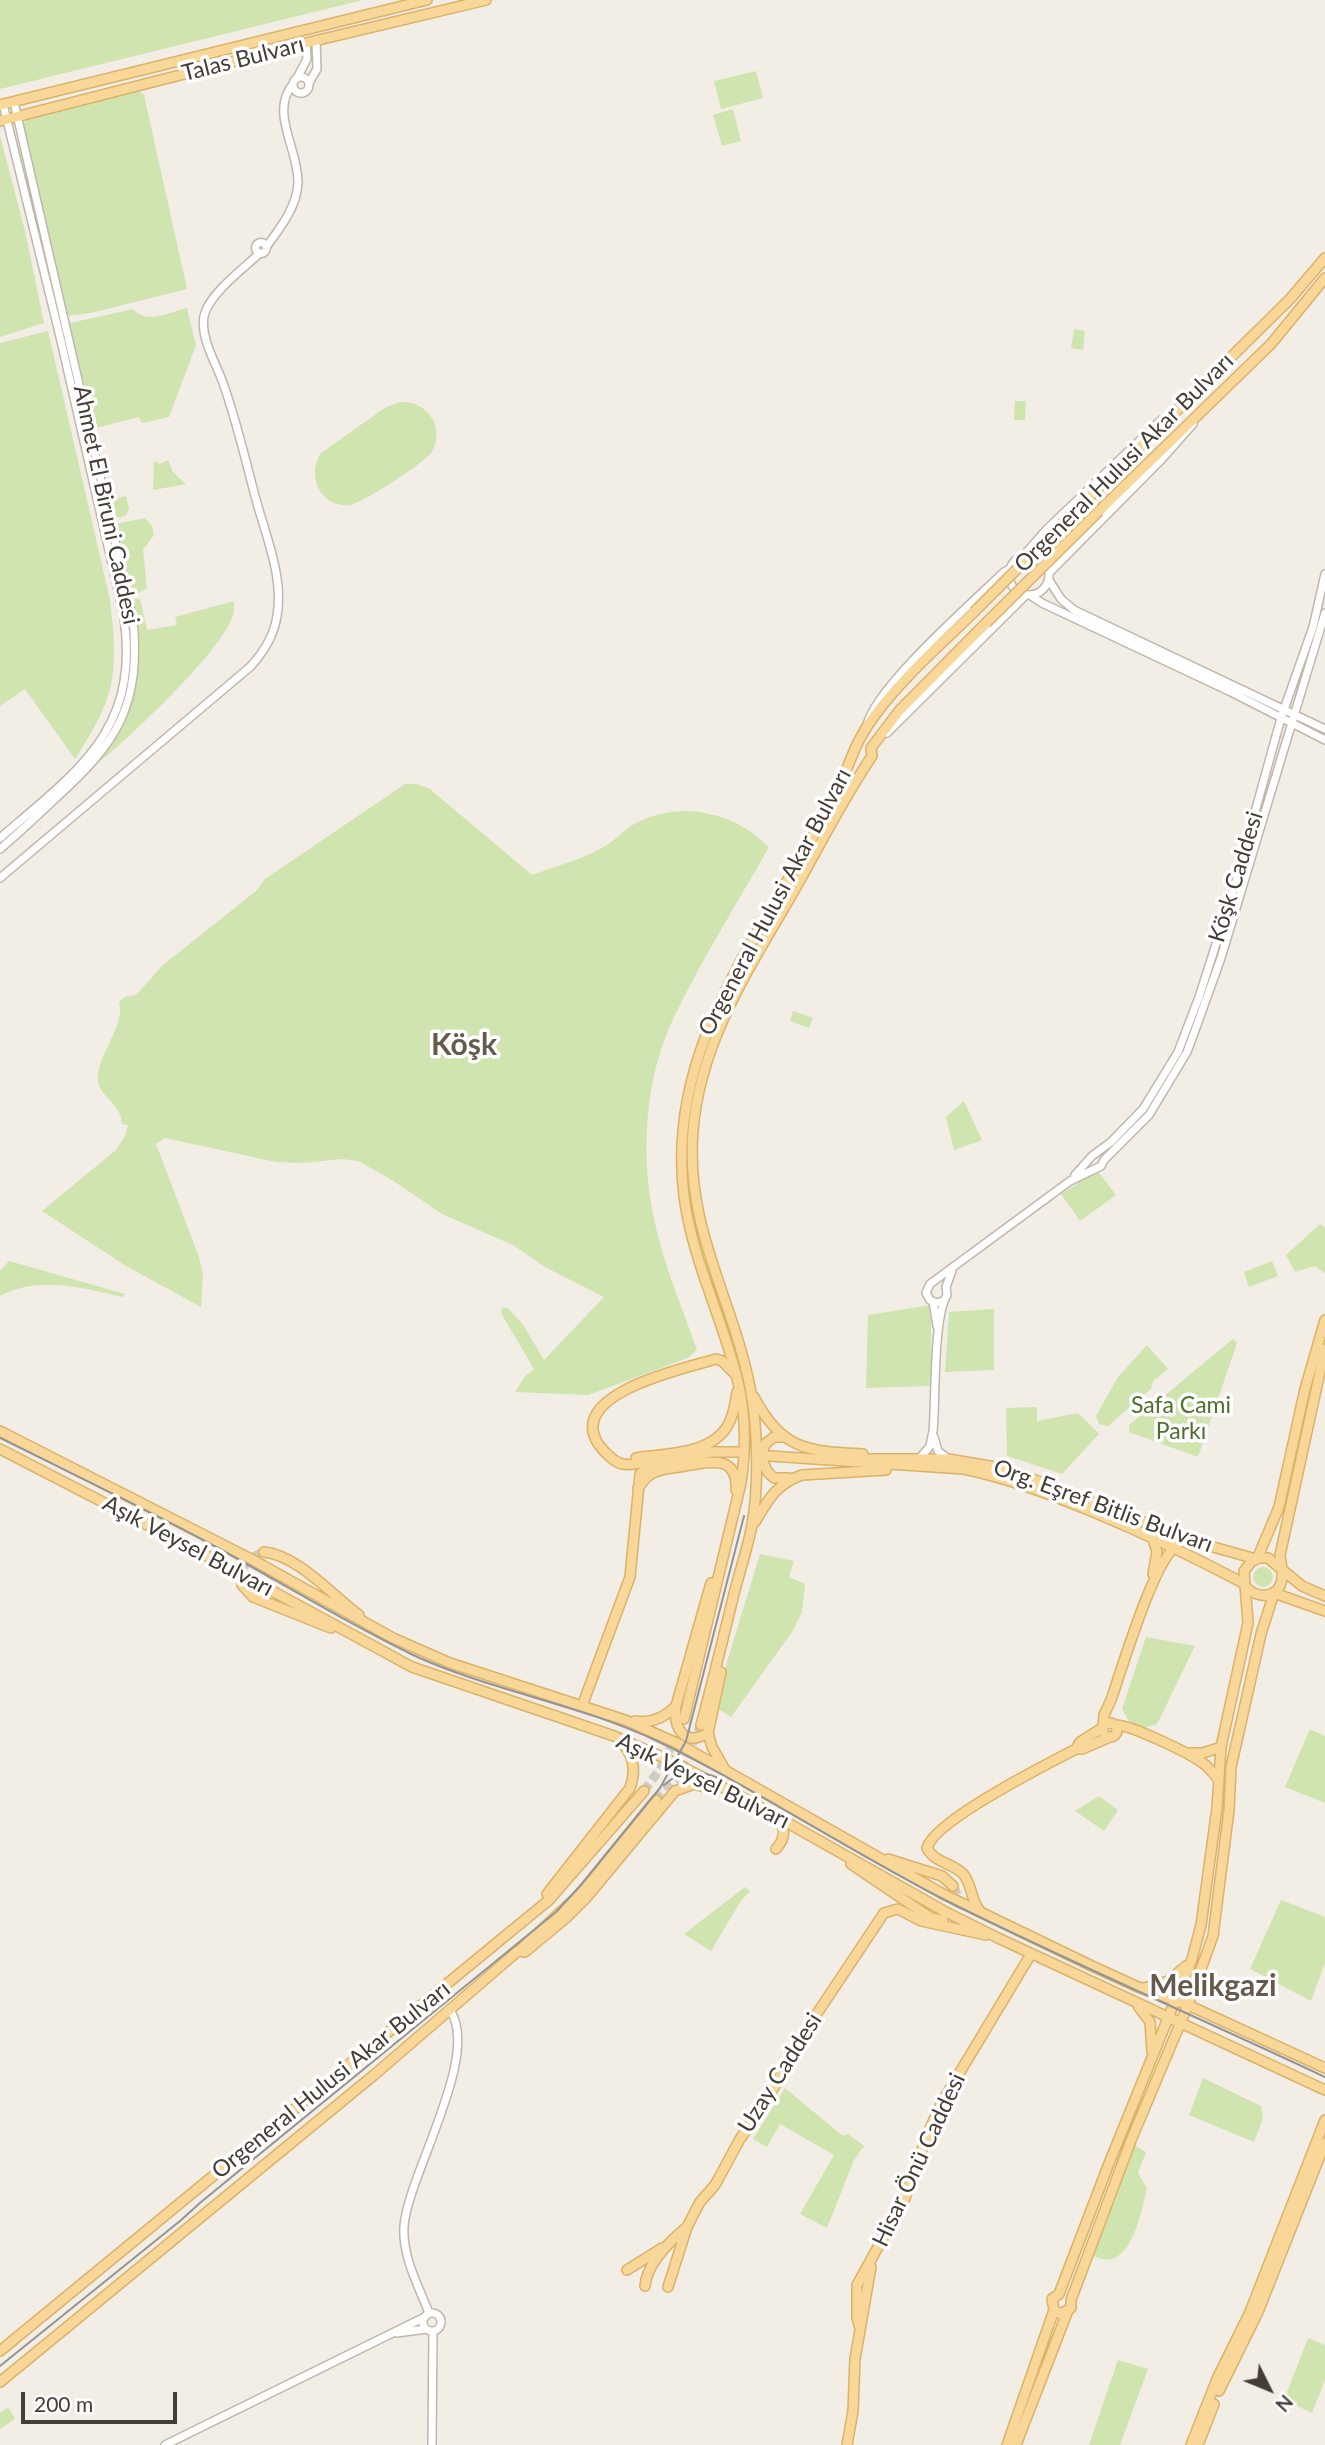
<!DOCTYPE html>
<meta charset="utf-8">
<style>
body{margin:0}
#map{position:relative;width:1325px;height:2445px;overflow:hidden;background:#f2ede5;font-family:Lato,sans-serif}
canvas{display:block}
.north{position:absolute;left:1234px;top:2354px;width:70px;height:70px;-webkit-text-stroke:5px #fff;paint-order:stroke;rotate:133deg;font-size:19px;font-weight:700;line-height:28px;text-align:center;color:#443d35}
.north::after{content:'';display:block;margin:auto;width:24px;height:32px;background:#443d35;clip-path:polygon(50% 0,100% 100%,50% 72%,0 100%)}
.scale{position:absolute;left:21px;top:2392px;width:156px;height:32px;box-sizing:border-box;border:4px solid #443d35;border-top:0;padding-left:9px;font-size:21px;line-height:24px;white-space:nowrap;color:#443d35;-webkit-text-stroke:5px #fff;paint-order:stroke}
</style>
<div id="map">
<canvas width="1325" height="2445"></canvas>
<div class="north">N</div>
<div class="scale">200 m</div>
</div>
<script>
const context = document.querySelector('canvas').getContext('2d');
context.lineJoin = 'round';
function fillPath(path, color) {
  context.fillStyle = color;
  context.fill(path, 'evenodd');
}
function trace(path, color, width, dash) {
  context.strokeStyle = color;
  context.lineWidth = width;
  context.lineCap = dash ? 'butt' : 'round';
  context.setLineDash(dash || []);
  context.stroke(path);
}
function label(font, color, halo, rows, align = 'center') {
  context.font = font + ' Lato,sans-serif';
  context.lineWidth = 7;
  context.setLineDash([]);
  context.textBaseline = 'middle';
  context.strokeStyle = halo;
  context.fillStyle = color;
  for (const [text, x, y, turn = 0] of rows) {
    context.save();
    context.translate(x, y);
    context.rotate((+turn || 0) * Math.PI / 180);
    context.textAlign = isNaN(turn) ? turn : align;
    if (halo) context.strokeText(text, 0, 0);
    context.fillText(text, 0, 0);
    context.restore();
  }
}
const green = new Path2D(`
 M0,0H363L0,89Z
 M756,71L763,98L721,109L714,81Z
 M139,91L144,95L187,289L91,313L65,316L21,125L30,117Z
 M733,109L741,141L722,146L713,115Z
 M0,136L25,231L44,323L0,337Z
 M187,308L196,345L169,417L142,423L139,417L88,430L65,329L70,323L133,309C146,325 170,312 187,308Z
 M1074,329L1085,331L1083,350L1071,348Z
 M48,331L110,600C119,673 116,697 75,759L25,689L0,706V343Z
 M1015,401H1026L1025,420H1014Z
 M400,402C414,401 428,408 434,422C438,432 437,444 431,453C423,464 362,503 350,505C320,508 306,475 321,453L386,407Z
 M168,460L173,472L186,484L153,490L154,461L160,464Z
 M110,493L111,500L126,496L129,509L125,516L109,520L106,494Z
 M145,518L152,526L154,535L143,550L147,588L127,601L110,525Z
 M135,599H140L147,630L177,625L175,617L234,601C234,604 234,608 234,612C227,647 127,740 96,765L122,714L133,664L129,605Z
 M405,784H417L430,789L532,875C554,867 580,860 602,848C614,842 623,830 636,823C682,800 734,812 769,847C738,902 702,959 675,1015C645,1076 640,1152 654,1219C663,1263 682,1307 697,1350L688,1358L588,1395L515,1392L525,1376L534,1369L501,1313L502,1308H508L524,1326L544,1360L604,1297L545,1267L513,1245L442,1214L392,1180L358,1161L342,1159L303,1163L276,1162L165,1138L156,1144L199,1257L203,1276L201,1307L126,1266L42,1211L116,1150L125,1136L128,1125L122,1124C121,1101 96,1097 98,1076C99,1053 126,1023 119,1002L125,997L136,995L163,965L256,891L265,879Z
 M793,1011L813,1018L809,1028L790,1021Z
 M964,1101L982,1140L954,1150L946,1117Z
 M1095,1172L1100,1174L1116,1195L1080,1221L1061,1194Z
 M1320,1224L1325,1228V1273L1314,1266L1295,1272L1286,1255Z
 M9,1261L125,1294L123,1297C83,1288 39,1275 0,1296V1271Z
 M1272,1261L1278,1276L1249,1287L1244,1272Z
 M931,1305V1386L866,1388L868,1315Z
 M994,1309V1370L945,1372L949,1312Z
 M1233,1339L1237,1343L1198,1457L1129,1432V1425Z
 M1147,1345L1168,1369L1153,1381L1151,1389L1108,1426L1099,1424L1096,1416L1118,1377Z
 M1037,1407V1421L1078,1413L1099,1434L1062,1474L1007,1456L1006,1408Z
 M760,1554L794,1561L789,1577L805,1584L802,1612L792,1632L731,1717L717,1708L723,1675Z
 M1253 1577a10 10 0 1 1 20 0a10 10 0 1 1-20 0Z
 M1146,1637L1195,1646L1157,1724L1144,1728L1130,1723L1122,1709Z
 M1310,1729L1325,1736V1803L1285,1787Z
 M1099,1796L1118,1810L1104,1831L1075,1811Z
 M745,1887L750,1891L740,1902L711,1951L684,1934Z
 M1281,1900L1325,1917V1963L1311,2001L1250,1969Z
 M1203,2078L1261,2106L1263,2118L1254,2142L1189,2115Z
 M785,2088L843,2136L848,2134L864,2146L854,2160L827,2228L800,2214L834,2155L780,2124L767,2147L753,2139Z
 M1134,2145L1146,2152L1138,2173L1147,2188C1141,2213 1130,2277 1092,2255Z
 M1308,2338L1325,2345V2380L1312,2413L1284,2400Z
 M1118,2360L1148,2369L1120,2445H1089Z
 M8,2407L15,2419L0,2429V2413Z`);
const majorTunnel = new Path2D(`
 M242,1581C240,1565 250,1557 264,1552
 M644,1791L660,1769L682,1724
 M656,1800L676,1779L701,1725
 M948,1918C960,1909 961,1899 953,1886`);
const minor = new Path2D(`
 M293 85a8 8 0 1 1 16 0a8 8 0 1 1-16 0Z
 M297,78L307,59L306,43
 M309,83L317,69L316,40
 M255.5 248a5.5 5.5 0 1 1 11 0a5.5 5.5 0 1 1-11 0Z
 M267,246C280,228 297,207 298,183C299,150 269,112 293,84
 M1009 575a20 20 0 1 1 40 0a20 20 0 1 1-40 0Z
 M1024,555L1047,529L1161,420
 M1050,572L1162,459L1193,424
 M1049,580L1061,599L1074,610L1325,729
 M1030,595L1042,603L1229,691L1325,740
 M867,725C876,687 972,603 1004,572L1010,569
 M887,733L1026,595
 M0,838C80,769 142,729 123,612L61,341L3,104
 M0,849C19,833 38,815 56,798C118,742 141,705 133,619L14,102
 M0,878L250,667C263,653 274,636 277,616C284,577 265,534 255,496C245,458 236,419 223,383C216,363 200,338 204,316C208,295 244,268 260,253
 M1075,1175L1092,1156L1111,1142L1143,1109L1178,1052L1199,997L1234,888L1281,718L1313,627L1325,574
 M943,1301L936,1303L930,1300L926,1293L930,1284L1070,1181L1101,1166L1104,1160L1149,1115L1187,1052L1193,1036L1221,958L1325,613
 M933,1302L937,1326
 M934,1437L938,1451L947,1458
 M920,1458L930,1446L933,1431C936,1399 933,1318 947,1295L946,1287L952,1271
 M423 2322a9 9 0 1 1 18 0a9 9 0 1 1-18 0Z
 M429,2313C418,2285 402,2256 404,2226C408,2175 483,2052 449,2009
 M397,2333L426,2329
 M165,2445L425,2317
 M432,2445L433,2331`);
const major = new Path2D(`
 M0,105L427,0
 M0,121L306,43L486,0
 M1085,501L1290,299L1325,258
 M1099,511L1271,344L1325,278
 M754,1397C782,1451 809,1451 863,1454
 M0,1431L253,1560L393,1638L450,1663L625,1720L677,1743L943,1894L1092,1966L1138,1987L1188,2005L1325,2068
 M785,1437H774L765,1444C761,1457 763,1470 774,1478H789
 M0,1449L219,1562L412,1667L614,1736L669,1760L738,1795L944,1911L998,1938L1325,2090
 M770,1456L964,1469C1008,1478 1049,1494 1091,1511C1144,1533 1194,1557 1245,1584
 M636,1458C666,1453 711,1455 728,1425C734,1415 735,1403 737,1392
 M858,1459H948L1007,1469L1192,1541L1256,1559
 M650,1463C641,1461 633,1466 623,1464C614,1463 600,1448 596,1440C572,1392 686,1368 716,1359L722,1361L735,1374
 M638,1488C643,1482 646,1476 653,1473C662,1468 675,1468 685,1466C709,1462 738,1454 736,1490
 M755,1522C768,1500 776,1484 802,1475L886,1470
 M1152,1536L1157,1552L1153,1574
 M264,1552C297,1555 332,1595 359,1615
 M1257,1559L1279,1507L1305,1389L1325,1320
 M242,1585L253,1597L331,1628
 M1246,1587C1257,1599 1279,1599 1282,1579C1283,1572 1281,1563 1280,1555L1325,1349
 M1274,1593L1325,1611
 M721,1672L708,1733L712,1747L724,1768
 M582,1706L630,1577L640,1474L652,1463L712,1452H738
 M676,1706C673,1729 685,1747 708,1733
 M684,1719L741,1483C746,1449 746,1412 737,1378C722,1317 692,1259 684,1196C666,1053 753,946 818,827C824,815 832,802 838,790C851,761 855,741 875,715C903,677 940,645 974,612
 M635,1721C651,1724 665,1717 676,1706L711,1583
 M1103 1730a7 7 0 1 1 14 0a7 7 0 1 1-14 0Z
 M701,1725C712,1684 722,1643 732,1602C738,1576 747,1551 752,1525C759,1485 758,1427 750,1387C732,1297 685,1227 693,1131C700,1040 751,966 795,889C820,845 843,799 872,756L871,748L899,711L986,623
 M1115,1725C1130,1724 1191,1754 1204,1764C1210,1768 1214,1775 1219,1780
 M1103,1726L1104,1715L1111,1700C1121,1672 1154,1559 1176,1547
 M1076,1749L1080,1742L1102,1728
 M1188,1753H1203L1221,1747
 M776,1849C785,1839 786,1829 778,1818
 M888,1859L942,1876L953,1886
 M851,1864L931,1918L943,1920
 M547,1894L630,1788C636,1771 634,1755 621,1742
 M980,1911C971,1901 972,1885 964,1875C954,1863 934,1863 927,1848C934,1821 1047,1764 1076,1749H1082L1110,1737
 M522,1948L579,1895L656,1800
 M1144,1988L1168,1981L1186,1966
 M1138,2006L1150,2022L1152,2051
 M687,2227L700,2202L715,2185L740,2139L763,2106L818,2012L884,1913L898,1909L921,1921L986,1935
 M627,2270L662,2248
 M645,2286C647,2263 670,2241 687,2227L668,2287
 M1059,2294L1108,2166L1192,1959L1201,1925L1217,1808L1221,1747L1248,1623L1244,1571L1252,1561L1260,1558H1268L1302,1586L1325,1596
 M1054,2310L1061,2314L1071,2308V2300L1132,2138L1188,2005L1213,1936L1229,1810L1231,1767L1261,1634L1274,1593
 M860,2328L857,2318V2285L905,2198L928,2133L942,2102L1031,1954
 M0,2351L549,1900L644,1791
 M0,2382L374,2075L518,1951L525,1952L566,1918L587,1897L675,1791L694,1784L715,1790
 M1219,2391L1258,2312L1325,2143
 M847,2445L853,2411L855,2359L871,2267
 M1007,2445L1054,2310L1052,2299L1059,2294
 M1016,2445L1067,2313
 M1191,2445L1217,2379L1250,2312L1325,2120
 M1198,2445L1214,2404`);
const tram = new Path2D(`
 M0,1438C68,1472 138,1505 205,1541C274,1578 342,1621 413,1655C491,1691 579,1704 657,1741C757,1789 850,1852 949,1902C1073,1964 1200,2018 1325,2077
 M664,1785C679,1771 698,1770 716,1777
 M0,2366L180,2221L201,2202L556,1912L581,1885L660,1788L686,1741L744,1516`);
const majorBridge = new Path2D(`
 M974,612L1085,501
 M986,623L1099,511`);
const streetNames = [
 ["Talas Bulvarı",243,59,-14],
 ["Orgeneral Hulusi Akar Bulvarı",1124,463,-45],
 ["Ahmet El Biruni Caddesi",106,505,78],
 ["Köşk Caddesi",1236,877,-73],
 ["Orgeneral Hulusi Akar Bulvarı",775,902,-62],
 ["Org. Eşref Bitlis Bulvarı",1103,1506,20],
 ["Aşık Veysel Bulvarı",188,1546,28],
 ["Aşık Veysel Bulvarı",703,1781,26],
 ["Uzay Caddesi",780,2073,-58],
 ["Orgeneral Hulusi Akar Bulvarı",331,2080,-39],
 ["Hisar Önü Caddesi",919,2160,-65]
];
const parkNames = [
 ["Safa Cami",1181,1406],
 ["Parkı",1181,1432]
];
const districtNames = [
 ["Köşk",464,1045],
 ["Melikgazi",1213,1986]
];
fillPath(green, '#d0e4b0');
trace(majorTunnel, '#cfcac2', 9, [9, 4.5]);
trace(minor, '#bfb7ac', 10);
trace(major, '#dbb26a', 12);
trace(minor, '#fff', 7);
trace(major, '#f8d798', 9);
trace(tram, '#949494', 2);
trace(majorBridge, '#dbb26a', 12, []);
trace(majorBridge, '#f8d798', 9);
label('23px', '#443d35', '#fff', streetNames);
label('23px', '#4b712d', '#fff', parkNames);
label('bold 30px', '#665a4d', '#fff', districtNames);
</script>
